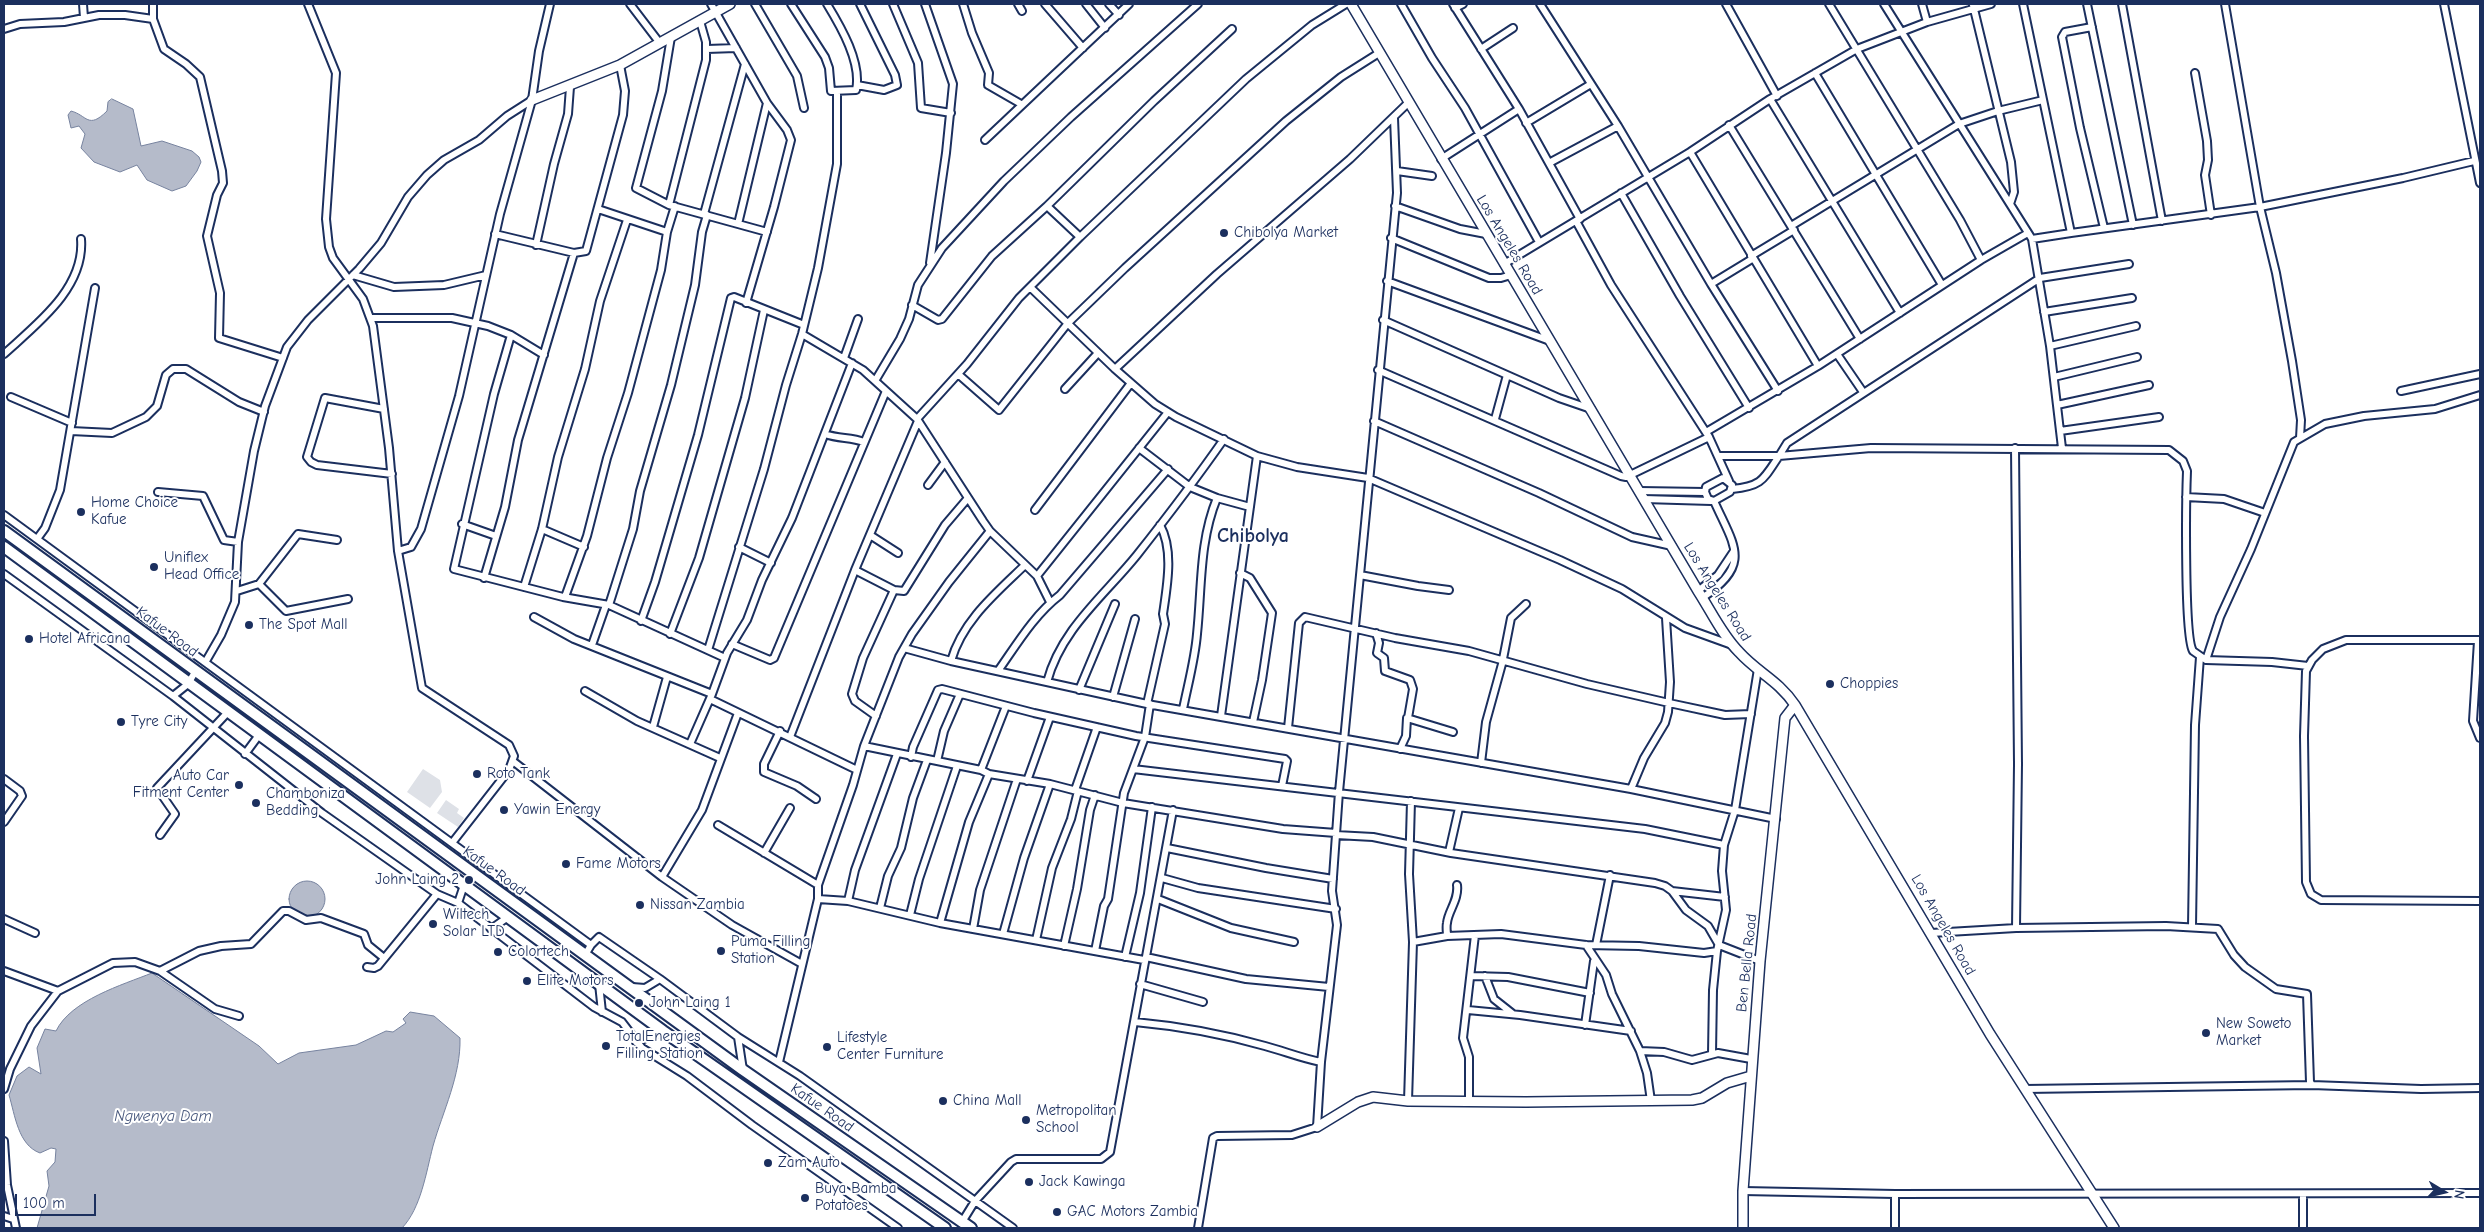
<!DOCTYPE html>
<style>
body{margin:0}
#map{position:relative;width:2484px;height:1232px;overflow:hidden;background:#fff;font-family:"Comic Neue",sans-serif}
canvas{display:block}
.frame{position:absolute;inset:0;border:5px solid #1b2f5e;pointer-events:none}
.north{position:absolute;left:2419px;top:1167px;width:50px;height:50px;-webkit-text-stroke:4px #fff;paint-order:stroke;rotate:99deg;font-size:14px;font-weight:700;line-height:20px;text-align:center;color:#1b2f5e}
.north::after{content:'';display:block;margin:auto;width:18px;height:22px;background:#1b2f5e;clip-path:polygon(50% 0,100% 100%,50% 72%,0 100%)}
.scale{position:absolute;left:15px;top:1194px;width:81px;height:22px;box-sizing:border-box;border:2px solid #1b2f5e;border-top:0;padding-left:6px;font-size:15px;line-height:18px;white-space:nowrap;color:#1b2f5e;-webkit-text-stroke:4px #fff;paint-order:stroke}
</style>
<div id="map">
<canvas width="2484" height="1232"></canvas>
<div class="frame"></div>
<div class="north">N</div>
<div class="scale">100 m</div>
</div>
<script>
const context = document.querySelector('canvas').getContext('2d');
context.lineJoin = 'round';
function fillPath(path, color) {
  context.fillStyle = color;
  context.fill(path, 'evenodd');
}
function trace(path, color, width, dash) {
  context.strokeStyle = color;
  context.lineWidth = width;
  context.lineCap = dash ? 'butt' : 'round';
  context.setLineDash(dash || []);
  context.stroke(path);
}
function label(font, color, halo, rows, align = 'center') {
  context.font = font + ' "Comic Neue",sans-serif';
  context.lineWidth = 4;
  context.setLineDash([]);
  context.textBaseline = 'middle';
  context.strokeStyle = halo;
  context.fillStyle = color;
  for (const [text, x, y, turn = 0] of rows) {
    context.save();
    context.translate(x, y);
    context.rotate((+turn || 0) * Math.PI / 180);
    context.textAlign = isNaN(turn) ? turn : align;
    if (halo) context.strokeText(text, 0, 0);
    context.fillText(text, 0, 0);
    context.restore();
  }
}
const green = new Path2D(`
 M423,769L440,780L442,792L430,808L407,792Z
 M446,800L459,809L457,813L464,818L458,827L437,813Z`);
const water = new Path2D(`
 M112,99L133,109L141,146L162,141L192,151L199,157L201,162L197,171L186,186L172,191L147,180L137,165L120,172L94,162L81,148L85,134L79,126L71,128L68,115L71,111C87,115 88,130 107,111L108,102Z
 M289 899a18 18 0 1 1 36 0a18 18 0 1 1-36 0Z
 M152,973L259,1046L278,1064L299,1053L356,1045L386,1031L393,1032L406,1023L403,1019L410,1012L434,1016L460,1038C461,1075 443,1111 433,1146C426,1173 421,1208 402,1228H37L49,1186L47,1171L55,1162L56,1149L51,1148L40,1153C18,1145 15,1115 9,1095L17,1076L29,1067L41,1074L37,1048L45,1029L56,1031C71,1000 122,985 152,973Z`);
const street = new Path2D(`
 M83,4L84,18
 M153,4V19L164,49L186,64L200,77L222,171L223,183L217,195L207,236L220,293L219,338L283,358
 M308,4L336,73L326,219L329,247L333,258L363,299L373,326L389,448L398,551L422,688L509,745L514,756L509,770L452,843
 M630,4L659,42
 M711,4L767,103L787,130L791,140L774,207L746,303
 M755,4L797,76L804,108
 M791,4L825,57L829,68L831,91L856,90C862,63 841,27 827,4
 M893,4L918,63L921,108L951,113
 M925,4L953,84L946,153L930,263
 M963,4L972,33L989,73L988,85L1021,104
 M1018,4L1022,11
 M1045,4L1083,48
 M1086,4L1105,28
 M1109,4L1119,15
 M1401,4L1432,58L1465,108L1539,242
 M1453,4L1519,109L1580,219
 M1540,4L1618,126L1711,284L1778,391
 M1726,4L1777,96
 M1829,4L1960,220L1981,260
 M1884,4L2032,239L2071,233
 M1922,4L1927,22
 M2023,4L2071,233L2260,207L2403,178L2474,161
 M2087,4L2133,225
 M2122,4L2162,221
 M2225,4L2260,207L2276,273L2292,361L2301,420L2300,438
 M2444,4L2480,183
 M1973,5L2011,162L2014,192L2010,204
 M1455,8L1463,4
 M2092,27L2065,32L2062,37L2080,128L2104,228
 M4,29L20,24L64,22L99,15H125L153,19
 M671,37L662,91L636,188L669,205L767,232
 M707,49L736,48
 M1481,49L1513,28
 M1815,73L1942,285
 M2195,73L2207,141L2208,160L2205,175L2211,215
 M857,85L884,90L897,85L895,75L860,4
 M1770,99L1900,313
 M1526,123L1591,84
 M1729,125L1860,339
 M985,140L1129,4
 M1690,152L1818,366
 M1441,159L1519,109
 M1549,163L1618,126
 M1397,171L1432,176
 M1621,193L1680,296L1749,408
 M669,205L706,60V42L700,21
 M1395,206L1460,229L1486,234
 M598,209L667,232
 M704,214L745,64
 M1576,221L1611,285L1709,437L1729,481
 M738,224L767,103
 M1791,226L1959,124L1998,111L2043,100
 M495,234L574,253L586,251L623,115L625,91L620,65
 M1080,237L1047,206L1154,101L1232,29
 M1391,238L1489,278H1501L1511,275
 M2032,239L2050,346L2062,448
 M536,245L554,164L568,114L570,87
 M1751,256L1794,230
 M1504,264L1690,152L1770,99L1857,49L1927,22L1991,4
 M353,275L394,287L444,285L486,275
 M1387,281L1550,341
 M1711,284L1752,259
 M1030,287L1115,369L1155,404L1176,417L1257,456L1297,467L1368,478L1560,560L1622,589L1685,628L1732,645
 M912,305L938,320L942,319L992,256L1047,206
 M2044,312L2132,298
 M371,318H452L488,326L511,335L544,355
 M1383,320L1559,398L1591,409
 M802,334L863,370L917,419L983,521L990,531L1037,576L1050,602
 M511,335L494,394L454,569L563,597L609,605L725,658
 M2050,346L2136,326
 M4,354C37,324 85,288 81,239
 M1837,354L1863,392
 M844,358L858,319
 M1115,369L1217,274L1350,159L1408,103
 M1378,370L1621,476L1626,477L1709,437
 M958,374L999,410L1068,323L1125,268L1286,121L1341,77L1379,53
 M2054,377L2137,357
 M875,381L900,339L909,319L918,285L942,248L1004,181L1071,117L1198,4
 M1065,389L1098,353
 M2401,391L2480,374
 M11,397L72,423
 M2057,405L2149,385
 M384,409L325,398L307,457L311,462L317,465L392,474
 M917,419L967,364L1019,298L1080,237L1246,79L1312,25L1346,4
 M1495,419L1507,375
 M1374,421L1539,493L1632,537L1672,546
 M71,431L112,433L146,417L157,406L166,375L173,369H186L239,402L264,412
 M2060,431L2159,417
 M1706,432L1818,366L1981,260L2028,233
 M825,434C839,439 851,437 864,442
 M1139,448L1190,487L1217,498L1250,507
 M2015,448L2018,764L2016,928
 M1719,456H1779L1787,443L2040,278L2129,264
 M928,485L945,462
 M1732,489C1762,486 1763,480 1779,456L1871,448L2169,450L2183,461L2187,471C2186,496 2184,637 2193,651L2206,660L2272,662L2308,666
 M1639,491L1705,492
 M158,492L203,496L224,540L238,542
 M2186,497L2224,499L2265,513
 M1644,499L1711,501
 M1035,510L1131,383
 M4,515L591,945L585,955
 M462,524L496,536
 M542,529L584,547
 M870,535L898,553
 M37,539L45,528L60,490L95,288
 M739,547L771,563
 M398,551L411,547L421,529L459,396L500,214L532,100L539,51L550,4
 M855,570L894,590
 M1240,573L1250,578L1272,613L1262,680L1253,722
 M4,574L173,696L188,684L195,672
 M1360,575L1418,586L1449,590
 M1037,576L1168,412
 M484,578L505,507L518,440L574,253
 M259,584L298,534L337,540
 M524,587L542,529L558,457L585,369L600,301L627,220
 M237,591L259,584L286,611L348,599
 M1698,591L1718,575L1734,551
 M565,597L587,536L607,458L628,393L661,270L667,232L675,206
 M1702,598C1753,564 1734,546 1714,501L1708,499L1705,492L1706,487L1723,478L1732,485L1730,492L1714,501
 M609,605L633,529L640,491L671,385L695,285L702,232L707,215
 M534,617L574,639L712,694
 M641,621L655,582L698,435L731,298L734,297L804,325
 M1376,633L1379,643L1377,653L1384,658L1385,671L1410,680L1413,689L1408,718
 M670,634L699,558L745,398L764,310
 M2480,640H2346L2323,649L2312,660L2306,671L2304,736L2306,882L2311,894L2321,900L2480,901
 M2478,641L2473,721L2480,738
 M732,644L770,660L774,658L886,391
 M592,645L606,605
 M904,648L951,661L1147,704L1631,789L1776,819
 M708,650L764,469L786,385L802,334L818,268L837,164V92
 M2206,660L2220,617L2251,549L2294,442L2325,424L2364,416L2435,409L2480,395
 M206,661L221,635L235,602L238,542L254,451L265,406L287,347L308,320L359,269L381,243L408,197L427,175L444,160L479,140L507,116L532,100
 M951,661C962,621 996,593 1025,565
 M998,671C1017,644 1034,615 1060,595L1168,469
 M1047,682C1061,629 1104,596 1137,555C1167,517 1196,479 1224,439
 M1079,690L1115,604
 M585,691L637,721L720,758
 M173,696L322,813L437,894L458,903L594,1007L622,1022L642,1048L687,1076L752,1125L898,1228
 M1113,697L1135,619
 M710,699L857,770
 M1147,704L1165,624L1163,614C1167,586 1174,550 1160,525
 M1183,709C1188,684 1195,659 1197,634C1202,587 1199,542 1217,498
 M876,716L855,701L852,694L863,658L894,590L904,591L945,525L968,498
 M1221,716L1257,456
 M653,727L667,677
 M1288,728L1299,623L1305,617L1395,638L1469,651L1587,684L1669,703L1725,715L1751,714
 M780,731L764,764V772L797,786L816,799
 M790,737L855,570L918,421
 M690,744L712,694L727,653L747,620L762,580L792,518L852,363
 M864,746L981,770L989,774L1050,784L1123,803L1283,829L1336,833
 M1400,749L1406,736L1407,718L1453,732
 M245,754L259,735
 M911,757L913,747L938,690L942,689L1034,713L1136,736L1285,759L1287,761L1282,786
 M937,761L944,731L960,694
 M514,762L662,877L732,925L802,964
 M1481,763L1486,722L1502,664L1511,618L1526,604
 M1133,769L1645,829L1724,845
 M981,770L1006,706
 M4,779L20,791L22,796L4,822
 M1027,781L1050,717
 M1631,789L1644,758L1665,723L1668,712L1670,682L1666,618
 M1075,790L1097,727
 M718,825L818,885
 M160,835L175,814L157,788L228,712
 M1336,835L1373,837L1451,853L1655,883L1665,886L1672,891L1686,910L1708,926L1719,945L1760,961
 M1167,848L1266,868L1333,879
 M1449,852L1459,808
 M764,853L790,808
 M662,877L702,810L738,713
 M1162,878L1198,888L1336,909
 M1672,891L1725,897
 M818,899L848,901L940,923L1144,960
 M1158,899L1231,928L1294,942
 M848,901L855,870L897,754
 M458,903L464,885
 M880,908L888,876L901,848L913,798L927,760
 M910,915L919,879L957,766
 M4,919L35,933
 M940,923L969,822L989,774
 M2192,927L2195,725L2200,657
 M491,929L508,917
 M973,929L980,890L1017,779
 M1931,933L2016,928L2166,926L2218,929L2234,955L2245,967L2276,989L2307,994L2310,1082L2312,1085L2421,1089L2480,1088
 M1003,934L1024,858L1050,784
 M1447,936C1447,932 1446,927 1447,923C1448,911 1459,900 1457,885
 M1036,940L1052,868L1071,819L1078,791
 M1413,942L1447,936L1501,934L1586,945L1639,946L1704,953L1717,951
 M591,945L599,937L660,979
 M1586,945L1606,975L1612,994L1640,1051L1647,1073L1651,1101
 M1596,945L1610,875
 M1064,946L1077,889L1090,810L1095,795
 M1095,951L1104,906L1108,899L1124,793L1145,737L1150,704
 M1125,957L1140,893L1152,807
 M1146,957L1246,979L1329,987
 M367,967L374,968L378,966L437,894
 M4,971L58,991
 M160,971L199,951L221,946L251,944L283,911H289L306,920L321,918L364,934L368,945L384,958
 M1471,976L1508,977L1590,993
 M1485,976L1494,999L1513,1014
 M599,984L602,1012
 M1140,984L1203,1002
 M632,987L645,988L660,979L738,1037L800,1076L1013,1228
 M1468,1010L1520,1015L1631,1031
 M1135,1022C1178,1026 1223,1034 1265,1046C1284,1051 1301,1058 1321,1062
 M1585,1025L1594,961
 M738,1037L743,1070
 M636,1042L663,1031
 M1640,1051L1664,1052L1692,1060L1718,1053L1751,1059
 M1712,1054L1713,990L1717,951L1726,910L1722,871L1724,845L1735,810L1758,669
 M779,1062L818,899V885L853,785L864,746L899,657L912,634L949,582L990,531
 M4,1089L10,1069L31,1026L58,991L113,963L135,962L160,971L215,1009L239,1016
 M2025,1089L2312,1085
 M1469,1100V1057L1463,1038L1475,935
 M1408,1101L1413,942L1409,874L1411,801
 M4,1141L7,1185L16,1228
 M1743,1191L1895,1194L2480,1193
 M1895,1194V1228
 M2303,1194V1228
 M4,1216L13,1219
 M962,1222L975,1201L1011,1162L1016,1159H1101L1110,1152L1173,810
 M1198,1228L1213,1138L1217,1136L1292,1135L1317,1127L1321,1062L1337,925L1332,891L1339,792L1397,193L1394,118`);
const secondary = new Path2D(`
 M1351,4L1698,591C1711,611 1722,635 1739,652C1758,673 1778,680 1795,705L1990,1034L2114,1228
 M532,100L620,65L730,4
 M1317,1127L1358,1102L1373,1097L1408,1101L1526,1102L1692,1100L1702,1098L1727,1083L1751,1076
 M1743,1228V1191L1760,961L1785,718L1795,705`);
const primary = new Path2D(`
 M4,531L743,1070L971,1228
 M4,547L663,1031L945,1228`);
const markers = [
 [1224,233,5,"#1b2f5e"],
 [81,512,5,"#1b2f5e"],
 [154,567,5,"#1b2f5e"],
 [249,625,5,"#1b2f5e"],
 [29,639,5,"#1b2f5e"],
 [1830,684,5,"#1b2f5e"],
 [121,722,5,"#1b2f5e"],
 [477,774,5,"#1b2f5e"],
 [239,785,5,"#1b2f5e"],
 [256,803,5,"#1b2f5e"],
 [504,810,5,"#1b2f5e"],
 [566,864,5,"#1b2f5e"],
 [469,880,5,"#1b2f5e"],
 [640,905,5,"#1b2f5e"],
 [433,924,5,"#1b2f5e"],
 [721,951,5,"#1b2f5e"],
 [498,952,5,"#1b2f5e"],
 [527,981,5,"#1b2f5e"],
 [639,1003,5,"#1b2f5e"],
 [2206,1033,5,"#1b2f5e"],
 [606,1046,5,"#1b2f5e"],
 [827,1047,5,"#1b2f5e"],
 [943,1101,5,"#1b2f5e"],
 [1026,1120,5,"#1b2f5e"],
 [768,1163,5,"#1b2f5e"],
 [1029,1182,5,"#1b2f5e"],
 [805,1198,5,"#1b2f5e"],
 [1057,1212,5,"#1b2f5e"]
];
const poiNames = [
 ["Chibolya Market",1234,233],
 ["Home Choice",91,503],
 ["Kafue",91,520],
 ["Uniflex",164,558],
 ["Head Office",164,575],
 ["The Spot Mall",259,625],
 ["Hotel Africana",39,639],
 ["Choppies",1840,684],
 ["Tyre City",131,722],
 ["Roto Tank",487,774],
 ["Auto Car",229,776,"right"],
 ["Fitment Center",229,793,"right"],
 ["Chamboniza",266,794],
 ["Bedding",266,811],
 ["Yawin Energy",514,810],
 ["Fame Motors",576,864],
 ["John Laing 2",459,880,"right"],
 ["Nissan Zambia",650,905],
 ["Wiltech",443,915],
 ["Solar LTD",443,932],
 ["Puma Filling",731,942],
 ["Station",731,959],
 ["Colortech",508,952],
 ["Elite Motors",537,981],
 ["John Laing 1",649,1003],
 ["New Soweto",2216,1024],
 ["Market",2216,1041],
 ["TotalEnergies",616,1037],
 ["Filling Station",616,1054],
 ["Lifestyle",837,1038],
 ["Center Furniture",837,1055],
 ["China Mall",953,1101],
 ["Metropolitan",1036,1111],
 ["School",1036,1128],
 ["Zam Auto",778,1163],
 ["Jack Kawinga",1039,1182],
 ["Buya Bamba",815,1189],
 ["Potatoes",815,1206],
 ["GAC Motors Zambia",1067,1212]
];
const streetNames = [
 ["Los Angeles Road",1509,245,59],
 ["Los Angeles Road",1717,592,58],
 ["Kafue Road",167,632,37],
 ["Kafue Road",494,871,36],
 ["Los Angeles Road",1943,925,60],
 ["Ben Bella Road",1747,963,-84],
 ["Kafue Road",822,1108,35]
];
const waterNames = [
 ["Ngwenya Dam",163,1116]
];
const districtNames = [
 ["Chibolya",1253,536]
];
fillPath(green, '#dee1e7');
fillPath(water, '#b5bbca');
trace(water, '#77839f', 1);
trace(street, '#1b2f5e', 10);
trace(secondary, '#1b2f5e', 12);
trace(primary, '#1b2f5e', 14);
trace(street, '#fff', 6);
trace(secondary, '#fff', 9);
trace(primary, '#fff', 10);
for (const [x, y, r, color] of markers) {
  const dot = new Path2D();
  dot.arc(x, y, r, 0, 2 * Math.PI);
  context.fillStyle = color;
  context.fill(dot);
  trace(dot, '#fff', 2);
}
label('15px', '#1b2f5e', '#fff', poiNames, 'left');
label('15px', '#1b2f5e', '#fff', streetNames);
label('italic 16px', '#49597e', '#fff', waterNames);
label('bold 20px', '#1b2f5e', '#fff', districtNames);
</script>
